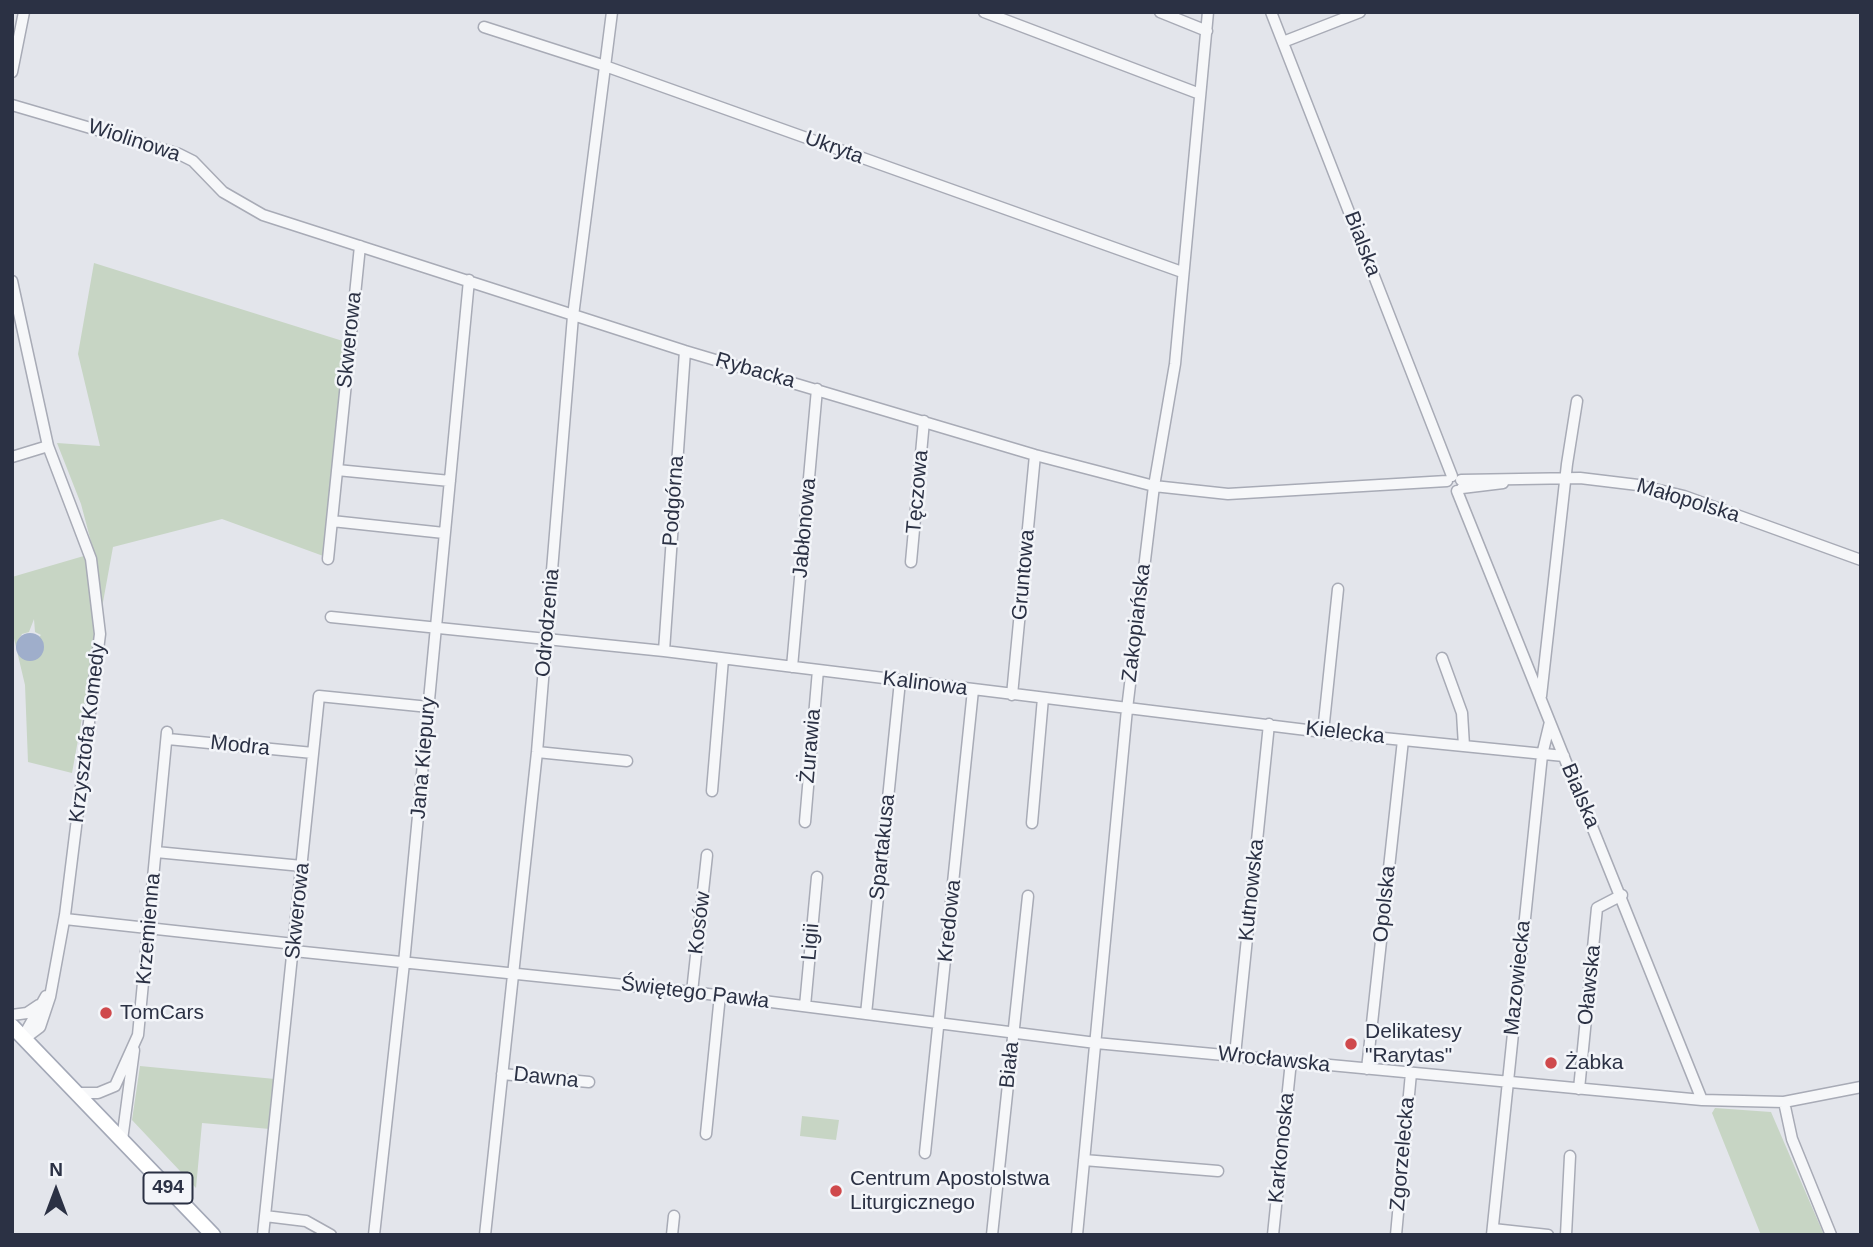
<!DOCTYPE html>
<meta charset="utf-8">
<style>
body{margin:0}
#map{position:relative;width:1873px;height:1247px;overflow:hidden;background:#e3e5eb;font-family:Helvetica,sans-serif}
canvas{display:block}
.frame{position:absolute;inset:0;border:14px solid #2b3144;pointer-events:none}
.north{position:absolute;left:21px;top:1156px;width:70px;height:70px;-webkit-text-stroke:5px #f3f5f9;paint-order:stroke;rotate:0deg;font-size:19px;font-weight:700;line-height:28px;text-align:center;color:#2b3144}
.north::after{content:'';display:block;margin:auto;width:24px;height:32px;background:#2b3144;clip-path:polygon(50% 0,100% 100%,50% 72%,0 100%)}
</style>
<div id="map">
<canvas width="1873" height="1247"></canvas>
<div class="frame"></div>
<div class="north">N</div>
</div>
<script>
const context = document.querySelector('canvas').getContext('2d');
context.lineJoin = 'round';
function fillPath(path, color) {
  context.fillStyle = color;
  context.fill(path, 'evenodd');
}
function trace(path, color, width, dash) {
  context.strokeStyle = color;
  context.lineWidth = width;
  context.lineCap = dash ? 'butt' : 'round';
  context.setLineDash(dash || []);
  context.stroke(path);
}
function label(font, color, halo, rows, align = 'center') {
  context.font = font + ' Helvetica,sans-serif';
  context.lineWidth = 5;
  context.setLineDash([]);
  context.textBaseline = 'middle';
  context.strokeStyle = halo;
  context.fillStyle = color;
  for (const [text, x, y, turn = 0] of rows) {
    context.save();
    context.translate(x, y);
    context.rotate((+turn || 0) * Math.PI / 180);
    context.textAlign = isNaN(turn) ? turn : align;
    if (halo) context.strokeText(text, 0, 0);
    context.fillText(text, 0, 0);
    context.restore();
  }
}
const green = new Path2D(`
 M94,263L346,342L326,557L222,519L113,547L72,773L28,762L25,685L12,630V577L94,553L81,504L57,443L100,446L78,354ZM34,619L35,632L41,635L20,655L17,643L22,634L29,632Z
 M140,1066L275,1079L270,1129L202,1123L196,1188L132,1120Z
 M1715,1108L1771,1112L1824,1235H1761L1712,1113Z
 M802,1116L839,1120L836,1140L800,1136Z`);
const water = new Path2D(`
 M16 647a14 14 0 1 1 28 0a14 14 0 1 1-28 0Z`);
const minor = new Path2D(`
 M984,12L1200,94
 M1160,12L1207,31
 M1271,12L1452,476
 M484,27L605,66L1182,272
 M1283,42L1360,12
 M12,72L24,12
 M12,105L179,154L193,161L223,192L263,215L685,351L1035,455L1154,486L1228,494L1447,481
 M12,281L48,446L91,559L100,634L65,915L50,997L40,1027L24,1039
 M12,457L48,446
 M337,470L450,481
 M1461,480L1580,478L1638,485L1684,496L1861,560
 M1462,488L1503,483
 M1457,491L1702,1100
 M332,521L444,533
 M328,559L360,246
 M911,562L924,421
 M331,617L664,651L1323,732L1564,756
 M664,651L685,351
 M1442,658L1462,713L1464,746
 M792,667L817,389
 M1012,695L1035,455
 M1541,696L1567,464L1577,401
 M1323,732L1338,589
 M168,739L313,753
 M537,752L627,761
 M712,791L723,659
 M805,822L818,670
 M1032,823L1043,698
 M156,852L302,866
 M65,919L294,944
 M294,951L692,992L1096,1043L1702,1100L1784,1102L1861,1087
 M692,992L707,855
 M805,1006L817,877
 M866,1014L900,681
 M12,1015L27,1013L39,1005
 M23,1037L46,996
 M1235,1055L1269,724
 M1367,1069L1403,740
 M502,1074L589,1082
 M1579,1089L1597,908L1622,895
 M77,1093H98L115,1086L138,1035L167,732
 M1784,1102L1792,1139L1831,1235
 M706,1134L720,995
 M122,1140L134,1050
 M925,1153L973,690
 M1084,1160L1218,1171
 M265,1216L306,1221L331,1235
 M1493,1229L1548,1235
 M263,1235L319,696L429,707
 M374,1235L404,963L469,280
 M485,1235L537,752L573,316L612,12
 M672,1235L674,1216
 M992,1235L1028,896
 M1077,1235L1127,709L1154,486L1175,364L1208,12
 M1273,1235L1291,1061
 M1396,1235L1411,1073
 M1492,1235L1542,755L1550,722
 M1566,1235L1570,1156`);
const major = new Path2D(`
 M12,1026L213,1235`);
const markers = [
 [106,1013,7,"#cf494c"],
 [1351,1044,7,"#cf494c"],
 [1551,1063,7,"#cf494c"],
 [836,1191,7,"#cf494c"]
];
const shields = [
 [168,1188,49]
];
const shieldNames = [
 ["494",168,1188]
];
const streetNames = [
 ["Wiolinowa",134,141,18],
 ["Ukryta",834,148,20],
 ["Bialska",1362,244,69],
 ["Skwerowa",350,340,-84],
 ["Rybacka",755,371,16],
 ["Tęczowa",918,492,-85],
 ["Podgórna",674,501,-86],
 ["Małopolska",1688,501,17],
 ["Jabłonowa",805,528,-85],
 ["Gruntowa",1024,575,-85],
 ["Odrodzenia",548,623,-85],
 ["Zakopiańska",1137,623,-83],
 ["Kalinowa",925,684,7],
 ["Krzysztofa Komedy",88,733,-83],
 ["Kielecka",1345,733,6],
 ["Modra",240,746,6],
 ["Żurawia",811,746,-85],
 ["Jana Kiepury",424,758,-85],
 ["Bialska",1580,796,67],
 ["Spartakusa",883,847,-84],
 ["Kutnowska",1252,890,-84],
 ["Opolska",1385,904,-84],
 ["Skwerowa",298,911,-84],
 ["Kredowa",950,921,-84],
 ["Kosów",700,923,-83],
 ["Krzemienna",149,929,-85],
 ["Ligii",811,942,-85],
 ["Mazowiecka",1518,978,-84],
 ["Oławska",1590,985,-84],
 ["Świętego Pawła",695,993,7],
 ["Wrocławska",1274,1060,6],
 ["Biała",1010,1065,-84],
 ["Dawna",546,1078,6],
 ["Karkonoska",1282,1148,-84],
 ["Zgorzelecka",1403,1154,-85]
];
const poiNames = [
 ["TomCars",120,1013],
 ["Delikatesy",1365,1032],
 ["\"Rarytas\"",1365,1056],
 ["Żabka",1565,1063],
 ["Centrum Apostolstwa",850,1179],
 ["Liturgicznego",850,1203]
];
fillPath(green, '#c7d5c4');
fillPath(water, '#9faecb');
trace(minor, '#a8abb6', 13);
trace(major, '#a3a8b7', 17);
trace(minor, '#f6f7f9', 10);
trace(major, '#fff', 14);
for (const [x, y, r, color] of markers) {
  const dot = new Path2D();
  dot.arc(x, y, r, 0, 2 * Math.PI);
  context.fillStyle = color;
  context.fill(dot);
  trace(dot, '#f3f5f9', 2.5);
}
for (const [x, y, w] of shields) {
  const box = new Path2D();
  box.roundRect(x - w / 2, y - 15.5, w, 31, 5);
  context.fillStyle = '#f3f5f9';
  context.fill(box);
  trace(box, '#2b3144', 2);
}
label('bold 19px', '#2b3144', null, shieldNames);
label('21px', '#2b3144', '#f3f5f9', streetNames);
label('21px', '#2b3144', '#f3f5f9', poiNames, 'left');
</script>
